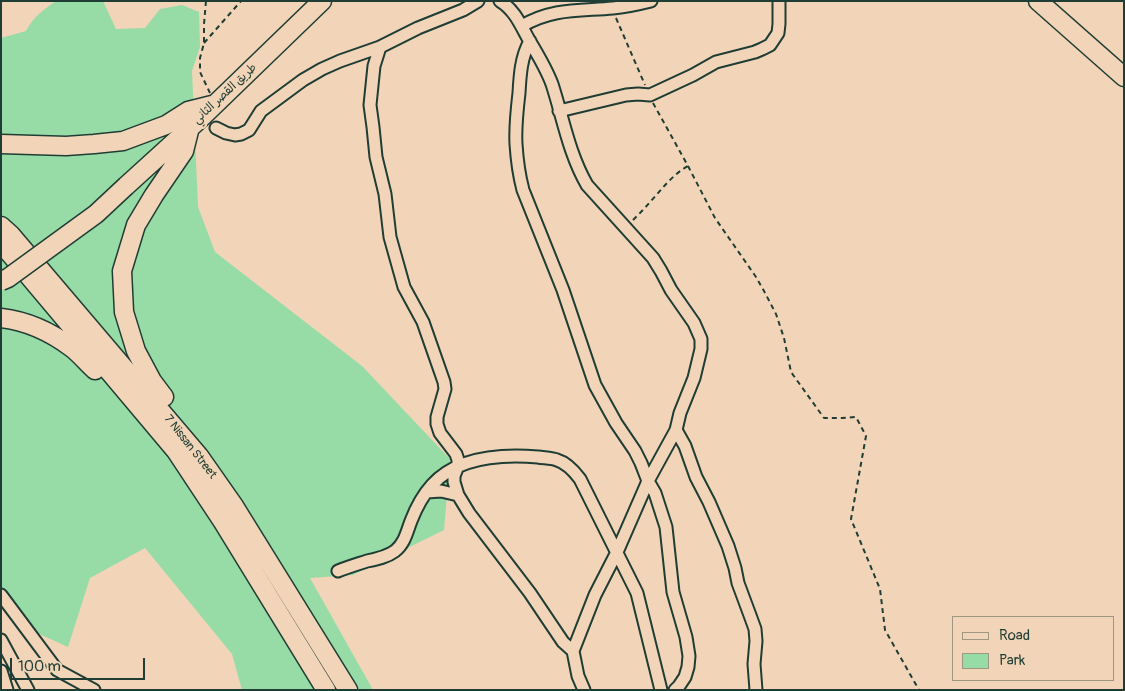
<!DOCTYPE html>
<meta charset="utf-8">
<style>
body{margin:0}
#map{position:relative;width:1125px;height:691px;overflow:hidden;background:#f2d5b8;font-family:Pangolin,sans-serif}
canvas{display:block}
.frame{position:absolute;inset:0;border:2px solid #1f3d34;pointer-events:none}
.legend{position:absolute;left:952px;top:616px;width:162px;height:65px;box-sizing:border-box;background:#f2d5b8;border:1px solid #9e9883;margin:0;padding:6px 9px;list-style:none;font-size:15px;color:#1f3d34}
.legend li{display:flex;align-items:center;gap:10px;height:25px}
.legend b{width:25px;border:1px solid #9e9883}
.scale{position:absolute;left:10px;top:658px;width:135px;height:22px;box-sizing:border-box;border:2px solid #1f3d34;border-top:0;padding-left:6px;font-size:15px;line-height:18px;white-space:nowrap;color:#1f3d34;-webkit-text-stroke:4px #f2d5b8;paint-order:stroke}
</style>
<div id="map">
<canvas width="1125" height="691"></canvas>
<div class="frame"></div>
<ul class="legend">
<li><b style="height:6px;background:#f2d5b8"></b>Road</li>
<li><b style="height:14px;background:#97dba7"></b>Park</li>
</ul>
<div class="scale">100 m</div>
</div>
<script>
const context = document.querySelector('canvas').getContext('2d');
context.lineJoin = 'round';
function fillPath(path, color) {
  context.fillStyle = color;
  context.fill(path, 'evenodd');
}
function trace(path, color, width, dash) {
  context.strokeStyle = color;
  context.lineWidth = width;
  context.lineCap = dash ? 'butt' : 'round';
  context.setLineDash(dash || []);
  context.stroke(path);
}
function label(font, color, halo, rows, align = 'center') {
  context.font = font + ' Pangolin,"Playpen Sans Arabic",sans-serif';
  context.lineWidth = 4.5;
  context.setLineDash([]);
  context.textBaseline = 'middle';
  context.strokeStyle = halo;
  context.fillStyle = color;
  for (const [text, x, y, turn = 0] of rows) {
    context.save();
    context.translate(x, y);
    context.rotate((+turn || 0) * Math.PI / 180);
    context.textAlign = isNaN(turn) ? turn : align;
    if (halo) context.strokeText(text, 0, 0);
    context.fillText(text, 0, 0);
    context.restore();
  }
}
const green = new Path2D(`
 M56,1H103L116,29L145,28L160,9L182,5L199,12L200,47L192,71L198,207L215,252L362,366L450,459L444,530L353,575L310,578L373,690H242L232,654L145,548L90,578L68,647L35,632L1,604V38L26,31C33,17 43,10 56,1Z`);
const path = new Path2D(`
 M206,1L204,24V43L200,58V72L210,93
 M616,18L645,85
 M204,43L241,1
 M653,103L688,166L715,218L756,277L764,291L776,314L784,338L791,372L824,418H842L856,417L866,436L851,519L880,589L885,630L919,690
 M633,220C639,214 645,208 650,202C662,189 672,175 688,166`);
const minor = new Path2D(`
 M500,1C515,10 521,26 529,40C538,55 546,68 552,84C563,118 569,154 587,185L653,258L661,271L671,290L694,323L701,339V349L694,378L680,413L676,430L648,481L617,552L595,595L573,651L578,676L584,690
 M522,26C552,8 580,11 613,8C626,7 639,4 651,1
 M530,41C521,57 520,75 519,93C517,110 515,127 516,144C517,160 519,175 523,190L563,290L595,385L616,423L635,451L641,463L648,481L655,493L666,527L673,592L686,637L689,656L688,667L685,677L679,686L675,690
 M380,47L374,66L370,105L373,127L376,157L385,194L390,237L404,287L423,322L444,382L445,389L437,417V424L440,433L456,454L458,460V466L454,476V482L458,495L469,513L530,593L563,642L573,651
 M559,111L626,95L638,94L650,95L693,75L716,62L755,52L762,49L770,45L778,33L779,24V1
 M216,128L226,133L235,135L241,134L249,130L261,111L303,80L322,69L340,61L380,47L418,28L463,10L478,1
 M676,430L685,446L696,477L709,502L728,546L735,568L738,583L751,618L755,629L756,641L754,664L756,690
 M427,492L441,491L458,495
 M338,571C348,567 358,564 367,561C377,559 387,557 395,551C405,543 407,531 411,521C416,508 423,495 432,485C458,456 502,454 538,457C544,458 552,458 557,460C567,463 574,471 580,479L637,593L661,690
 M1,595L57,670L94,690
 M1,640L28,690
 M1,671L7,690`);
const primary = new Path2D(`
 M1038,1L1124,77
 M1,144L66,146L94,144L123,141L166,125L188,111L212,105
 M126,186L203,116L322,1
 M1,226L11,235L199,456L234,506L348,690
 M1,243L176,451L223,522L326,690
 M1,318C27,321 51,332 72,348C80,354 87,363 95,370
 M164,397L152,381L136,351L124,312L122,271L136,225L154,195L184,151L190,127`);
const primaryBridge = new Path2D(`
 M1,281L8,278L96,214L126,186`);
const streetNames = [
 ["طريق القصر الثاني",225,94,-43],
 ["7 Nissan Street",190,447,52]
];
fillPath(green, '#97dba7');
trace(minor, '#1f3d34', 15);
trace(primary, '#1f3d34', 21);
trace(path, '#1f3d34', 2, [5, 4]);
trace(minor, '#f2d5b8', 11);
trace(primary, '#f2d5b8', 18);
trace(primaryBridge, '#1f3d34', 21, []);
trace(primaryBridge, '#f2d5b8', 18);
label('12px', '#1f3d34', '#f2d5b8', streetNames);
</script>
